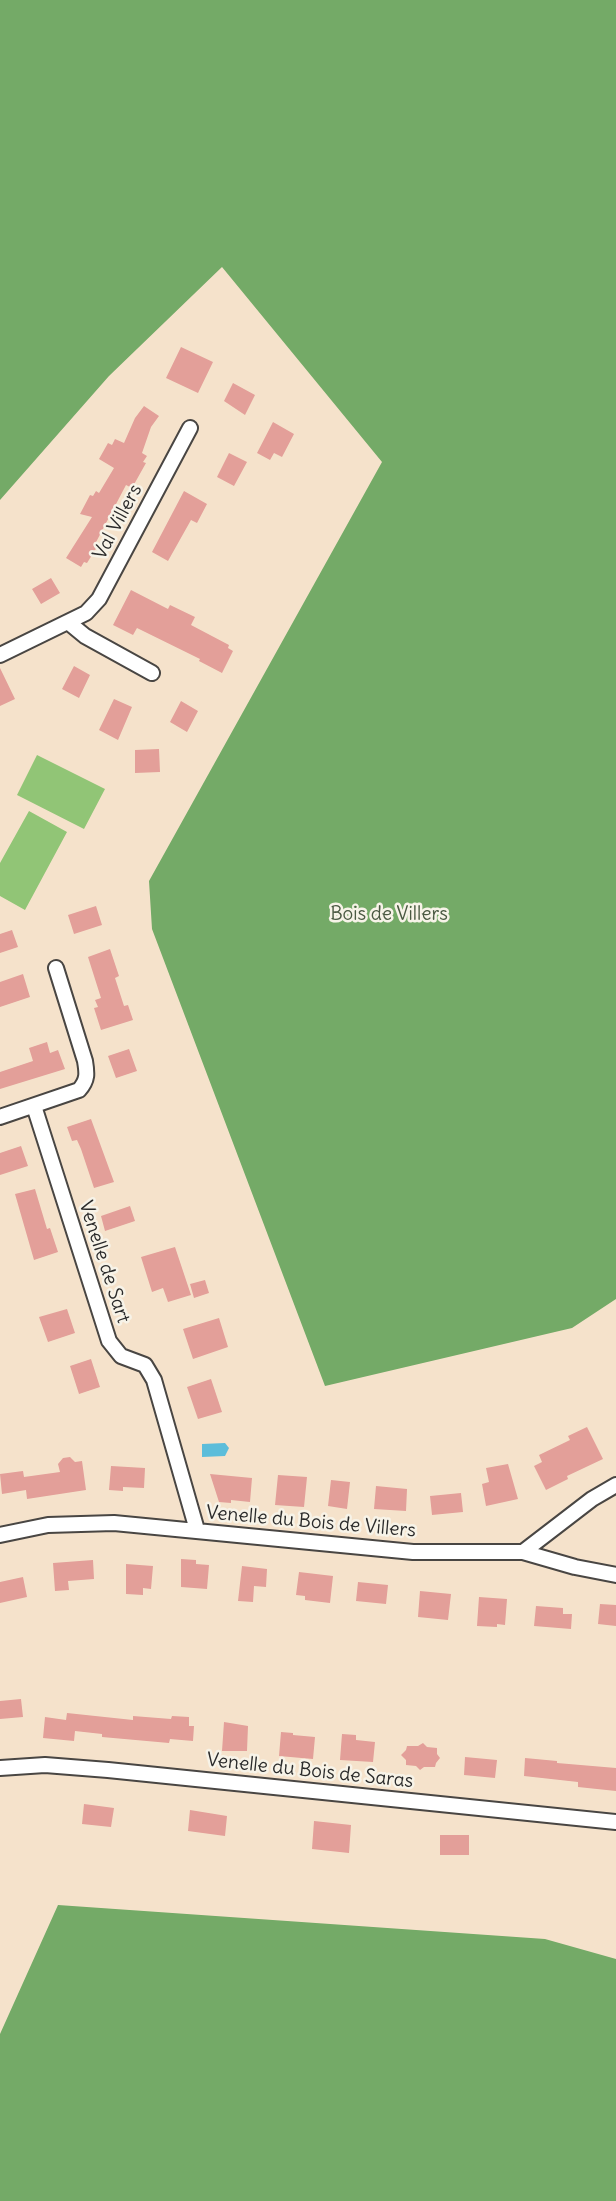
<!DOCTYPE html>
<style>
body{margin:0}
canvas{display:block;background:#f5e2cb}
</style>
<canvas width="616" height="2201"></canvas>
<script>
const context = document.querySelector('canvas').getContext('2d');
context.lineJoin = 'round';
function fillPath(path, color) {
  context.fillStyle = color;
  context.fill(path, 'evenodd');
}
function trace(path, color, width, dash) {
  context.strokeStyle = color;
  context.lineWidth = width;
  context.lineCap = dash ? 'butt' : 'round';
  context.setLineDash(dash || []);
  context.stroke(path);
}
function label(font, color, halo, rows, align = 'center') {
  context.font = font + ' Delius,sans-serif';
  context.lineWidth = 5;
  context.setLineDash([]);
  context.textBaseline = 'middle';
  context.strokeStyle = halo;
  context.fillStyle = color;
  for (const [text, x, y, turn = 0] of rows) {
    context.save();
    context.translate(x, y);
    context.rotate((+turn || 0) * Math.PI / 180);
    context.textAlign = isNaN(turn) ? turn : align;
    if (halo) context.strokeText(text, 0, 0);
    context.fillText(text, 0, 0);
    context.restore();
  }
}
const green = new Path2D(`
 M37,755L105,789L84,829L17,795Z
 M29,811L67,832L25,910L0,896V863Z`);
const forest = new Path2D(`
 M0,0H616V1299L572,1328L325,1386L152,929L149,881L382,462L222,267L109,376L0,500Z
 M58,1905L545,1939L616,1959V2201H0V2034Z`);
const water = new Path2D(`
 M225,1443L229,1448L225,1456L202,1457V1444Z`);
const building = new Path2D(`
 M181,347L213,362L198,393L166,378Z
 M233,383L255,395L245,415L224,401Z
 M144,406L159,416L151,427L142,453L147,456L143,462L146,463L132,488L126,485L94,546L97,547L87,563L84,562L81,567L66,558L92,517L80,514L90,495L93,496L96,491L99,493L114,468L99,459L108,443L112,445L115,439L124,443L135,418Z
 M273,422L294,434L282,457L274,453L270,460L257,453Z
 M229,453L247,462L234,486L217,477Z
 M184,491L207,504L197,523L191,520L168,561L152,552Z
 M51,578L60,593L41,604L32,589Z
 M131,590L168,609L170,605L195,617L191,625L229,645L228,648L233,651L222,673L199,661L200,659L137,628L133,635L113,625Z
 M74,666L90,675L79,698L62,689Z
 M0,668L15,699L0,706Z
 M114,699L132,707L118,740L99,730Z
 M181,701L198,711L187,732L170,722Z
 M159,749L160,772L135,773V750Z
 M96,906L102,925L74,934L68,915Z
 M12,930L18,947L0,953V934Z
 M110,949L119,976L115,978L124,1006L128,1005L133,1020L101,1030L94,1008L98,1007L95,1000L101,998L88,957Z
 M23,974L30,997L0,1007V982Z
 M47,1042L50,1053L58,1050L65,1069L0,1089V1072L33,1061L29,1048Z
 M129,1049L137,1071L116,1078L108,1056Z
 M91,1119L114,1182L94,1188L81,1149L77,1140L72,1141L67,1127Z
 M21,1146L28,1166L0,1175V1153Z
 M35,1189L47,1229L50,1228L58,1252L34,1260L15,1194Z
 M130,1206L135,1221L105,1231L101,1216Z
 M175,1247L191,1295L168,1302L163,1288L152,1292L141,1257Z
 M205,1280L209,1293L194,1298L190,1284Z
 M67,1309L75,1333L48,1342L39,1317Z
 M219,1318L228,1347L193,1359L183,1329Z
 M91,1359L100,1387L79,1394L70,1366Z
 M211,1379L222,1412L198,1419L187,1387Z
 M587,1427L603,1459L567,1476L568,1479L546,1490L534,1466L542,1462L539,1455L570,1440L568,1436Z
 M70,1457L75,1462L82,1461L86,1490L27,1499L26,1490L2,1494L0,1474L23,1471L24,1477L60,1472L58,1464L63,1458Z
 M508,1464L518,1499L486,1506L482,1484L489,1482L486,1468Z
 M111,1466L145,1468L144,1488L123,1487V1491L109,1490Z
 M210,1474L252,1478L250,1502L231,1500V1503L219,1502Z
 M278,1475L307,1477L304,1507L275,1505Z
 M331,1480L350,1482L347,1509L328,1506Z
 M376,1486L407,1489L406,1511L374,1509Z
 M461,1493L463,1512L432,1515L430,1496Z
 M181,1559L196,1560V1564L209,1565L207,1589L181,1587Z
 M93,1560L94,1579L68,1581L69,1590L55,1591L53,1563Z
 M126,1564L153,1566L151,1589L143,1588V1595L126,1594Z
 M242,1566L267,1569L266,1587L254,1586L253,1602L238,1601Z
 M299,1572L333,1576L330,1603L305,1600V1596L296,1595Z
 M23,1577L27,1597L0,1603V1582Z
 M358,1582L388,1585L386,1604L356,1601Z
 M420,1591L451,1594L448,1620L418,1617Z
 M479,1597L507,1599L505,1625L497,1624V1627L477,1626Z
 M600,1604L616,1605V1626L598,1624Z
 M536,1606L563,1608V1614H572L571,1629L534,1626Z
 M21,1699L23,1717L0,1719V1701Z
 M67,1713L133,1720V1716L171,1719L172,1716L189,1717V1726H194L193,1741L170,1739L169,1743L102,1737V1734L75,1731L74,1741L43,1738L45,1717L66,1720Z
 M224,1722L248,1726L247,1751H222Z
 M281,1732L293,1733V1735L315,1737L313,1759L279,1756Z
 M342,1734L356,1735V1740L375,1742L373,1762L340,1760Z
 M423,1743L427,1747L437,1748V1754L440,1758L436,1763L435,1767H424L420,1770L416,1766L406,1765V1760L401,1755L406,1750L407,1746H418Z
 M465,1757L497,1760L495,1778L464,1775Z
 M525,1758L557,1761V1763L616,1768V1791L578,1787V1782L524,1776Z
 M84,1804L114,1808L111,1827L82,1824Z
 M190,1810L227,1816L225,1836L188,1831Z
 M314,1821L351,1825L349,1853L312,1849Z
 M440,1835H469V1855H440Z`);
const street = new Path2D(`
 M68,622L85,636L152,673
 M0,655L86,613L99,599L190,428
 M34,1106L109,1341L121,1356L145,1365L154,1380L197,1530
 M0,1117L79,1090C88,1080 87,1073 85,1061L56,968
 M0,1535L48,1525L114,1523L413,1552H523L575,1567L616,1575
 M523,1552L592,1499L616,1485
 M0,1768L45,1765L108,1770L616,1822`);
const streetNames = [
 ["Val Villers",118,522,-62],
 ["Venelle de Sart",104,1262,72],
 ["Venelle du Bois de Villers",311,1522,5],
 ["Venelle du Bois de Saras",310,1771,6]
];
const parkNames = [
 ["Bois de Villers",389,915]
];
fillPath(green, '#91c576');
fillPath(forest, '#74aa67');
fillPath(water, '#5cbdda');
fillPath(building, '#e39f99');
trace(street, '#494643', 18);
trace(street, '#fff', 14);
label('19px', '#2b2b2b', '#f7f3e8', streetNames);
label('19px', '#4a5942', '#f7f3e8', parkNames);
</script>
